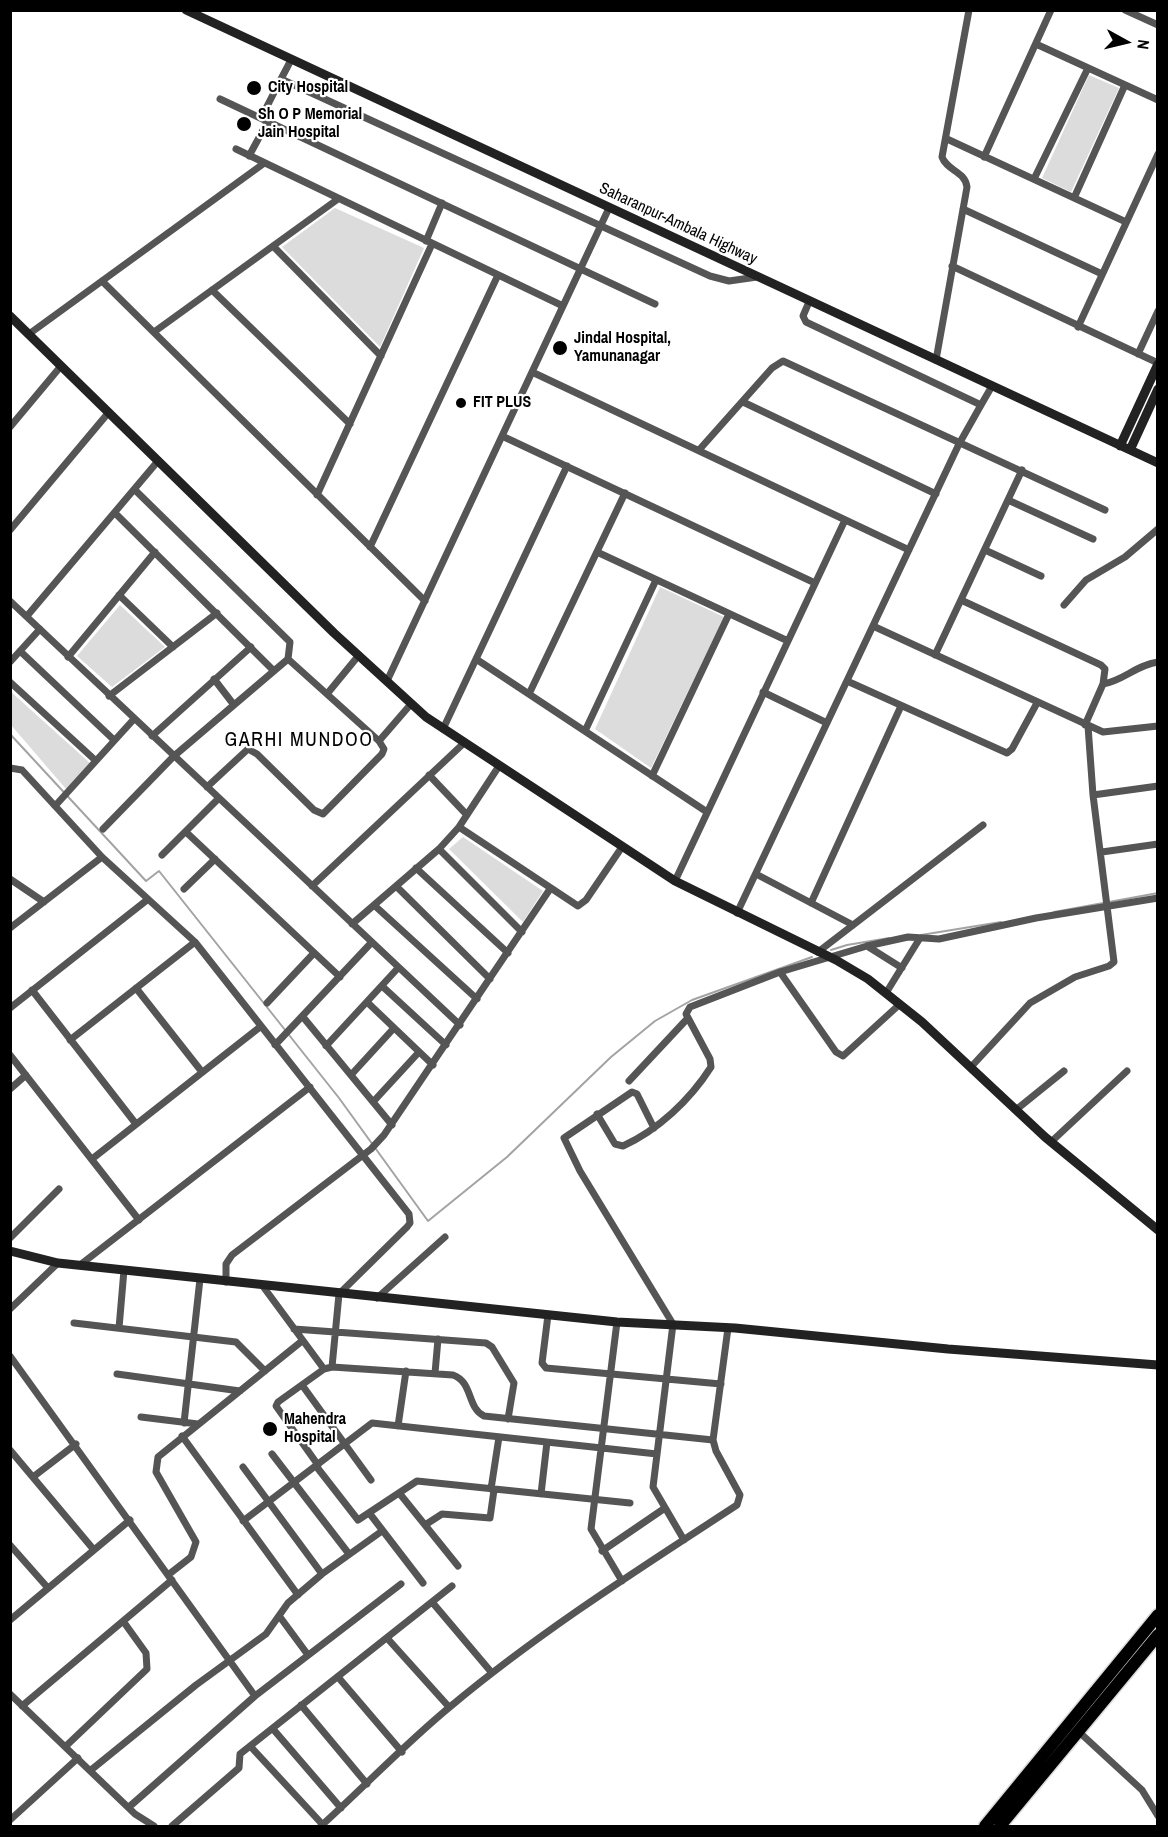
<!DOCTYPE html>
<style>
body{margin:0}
#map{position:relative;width:1168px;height:1837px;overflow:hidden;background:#fff;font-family:"Archivo Narrow",sans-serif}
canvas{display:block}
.frame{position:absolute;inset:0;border:12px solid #000;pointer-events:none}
.north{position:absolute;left:1096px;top:12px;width:60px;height:60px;-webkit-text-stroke:4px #fff;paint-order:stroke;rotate:98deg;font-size:16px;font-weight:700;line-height:24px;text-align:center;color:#000}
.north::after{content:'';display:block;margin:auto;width:21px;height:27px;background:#000;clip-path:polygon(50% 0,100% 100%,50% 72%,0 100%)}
</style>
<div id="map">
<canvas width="1168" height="1837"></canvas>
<div class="frame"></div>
<div class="north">N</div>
</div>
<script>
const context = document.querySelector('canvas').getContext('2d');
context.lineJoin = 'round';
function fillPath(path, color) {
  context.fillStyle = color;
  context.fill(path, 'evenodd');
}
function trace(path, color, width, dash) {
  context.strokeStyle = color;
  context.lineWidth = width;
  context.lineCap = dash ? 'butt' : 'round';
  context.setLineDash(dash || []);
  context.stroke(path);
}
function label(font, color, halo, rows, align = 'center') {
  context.font = font + ' "Archivo Narrow",sans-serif';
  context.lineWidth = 4.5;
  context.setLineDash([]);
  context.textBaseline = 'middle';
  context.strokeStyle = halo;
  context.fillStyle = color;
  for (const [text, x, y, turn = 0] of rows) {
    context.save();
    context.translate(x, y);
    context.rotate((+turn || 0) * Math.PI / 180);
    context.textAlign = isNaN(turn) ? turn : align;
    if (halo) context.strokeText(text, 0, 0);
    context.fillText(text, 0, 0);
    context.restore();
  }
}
const green = new Path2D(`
 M1089,75L1119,88L1071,192L1042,178Z
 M335,208L424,248L380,347L282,247Z
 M660,587L724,617L651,768L595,729Z
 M120,605L165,647L112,687L77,656Z
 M10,691L91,764L66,789L11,725Z
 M463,837L543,891L523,922L449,849Z`);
const stream = new Path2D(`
 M10,734L146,881L159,871L339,1098L428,1221L507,1157L611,1057L655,1021L692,1000L812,957
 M1054,912L1158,893
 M921,935L1001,922
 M831,950L847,945L889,938`);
const street = new Path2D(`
 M1125,10L1158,25
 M1036,44L1158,100
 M291,60L281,79L710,276L729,281L757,277
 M220,99L655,304
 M261,118L281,79
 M947,139L1126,222
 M236,149L563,306
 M249,156L268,121
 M984,157L1051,10
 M1034,179L1088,68
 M1074,198L1125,85
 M963,209L1102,274
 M426,241L442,203
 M273,246L381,356
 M952,266L1158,363
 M102,281L425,601
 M212,290L350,424
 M809,302L803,316L806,322L981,405L992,386
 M1078,327L1158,154
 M154,332L338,199
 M29,334L263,164
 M1138,354L1158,311
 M936,360L967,187C965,171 947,171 942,157L969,10
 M532,372L909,550
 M743,402L936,494
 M10,427L61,366
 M502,436L815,583
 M699,450L772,368L783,361L1105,510
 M317,495L432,244
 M1008,500L1093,539
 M115,513L274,671
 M10,530L109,412
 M370,547L498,275
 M985,550L1041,576
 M597,552L788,641
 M119,595L173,647
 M961,600L1101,665L1105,669L1103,684L1085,725
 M10,601L460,1025
 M1064,605L1086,580L1125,557L1158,529
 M27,616L158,461
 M873,626L1103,732L1158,726
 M20,651L114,740
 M935,655L1022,470
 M68,657L155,552
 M476,659L707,812
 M10,662L40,629
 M214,679L234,705
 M387,681L609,208
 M847,681L1007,753L1012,749L1037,703
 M10,682L95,760
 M1103,684C1123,681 1136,665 1158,662
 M763,692L827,723
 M327,694L359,655
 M529,694L625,493
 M109,696L217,613
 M443,729L567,466
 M585,731L656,580
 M152,736L251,647
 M379,741L411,704
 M10,768L22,770L102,857L195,942L409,1214L410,1223L407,1227L339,1294L332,1367
 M429,775L467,815
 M652,776L729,614
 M207,787L248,749L257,754L314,810L323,814L382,754L384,749L379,741L288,659
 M1093,795L1158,786
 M55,806L134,719
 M459,827L578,906L586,900L622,847
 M103,829L174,756L288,659L290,642L135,490
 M186,832L340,977
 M439,849L522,932
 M1102,852L1158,844
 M162,855L219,798
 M416,868L508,953
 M756,874L853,925
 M10,879L44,902
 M675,881L845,520
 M312,886L464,743
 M396,886L490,979
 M184,889L215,859
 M811,903L901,706
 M374,905L477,999
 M737,913L959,444L981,405
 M352,924L439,849L459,827L499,766
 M10,928L102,857
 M867,946L902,968
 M818,952L983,825
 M780,972L836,1052L843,1056L900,1004
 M382,986L446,1045
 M136,988L202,1072
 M32,990L136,1124
 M886,993L920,938
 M367,1002L433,1065
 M267,1003L314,953
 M10,1008L147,900
 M303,1017L392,1125
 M70,1040L195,942
 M275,1045L372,942
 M326,1046L398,968
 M10,1055L139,1220
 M971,1067L1030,1003L1075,977L1109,966L1114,962L1093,795L1088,726
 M351,1075L394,1028
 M629,1081L687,1019
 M10,1089L26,1075
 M373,1102L419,1052
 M1017,1109L1064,1071
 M597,1114L615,1144L623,1146C658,1130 690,1100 711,1067L710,1059L686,1014L690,1007L780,972L867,946L908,937L939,939L1036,918L1158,898
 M654,1128L637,1094L632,1092L564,1138L580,1171L673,1324L653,1487L684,1540
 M1051,1142L1127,1071
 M92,1159L260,1027
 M10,1238L59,1189
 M80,1265L310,1087
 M226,1282V1264L232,1255L371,1149L384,1135L550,889
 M262,1285L324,1369
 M377,1298L445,1237
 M10,1309L58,1263
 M548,1315L542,1363L546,1368L721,1384
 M617,1322L591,1529L622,1581
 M74,1323L236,1342L265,1371
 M119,1328L124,1270
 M294,1329L486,1343L492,1347L514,1383L508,1419
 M10,1356L255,1696
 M435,1373L438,1339
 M117,1374L240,1391
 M302,1385L371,1480
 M141,1417L198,1424
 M184,1423L200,1279
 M398,1426L406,1371
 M182,1436L298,1595
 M10,1450L94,1550
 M272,1454L349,1554
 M318,1465L276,1406L278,1402L324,1369L332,1367L453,1375C473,1382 467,1408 484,1416L713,1440
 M316,1466L358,1520L417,1481L630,1503
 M243,1467L322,1574
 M33,1477L76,1444
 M491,1489L499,1437
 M400,1494L458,1566
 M541,1494L547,1442
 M370,1514L423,1583
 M243,1521L372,1423L657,1454
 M425,1525L442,1514L490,1518L494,1490
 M10,1545L48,1588
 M602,1551L665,1508
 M168,1575L191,1557L196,1542L156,1472L158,1457L302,1341
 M432,1602L492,1673
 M280,1617L308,1655
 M10,1620L130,1520
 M387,1638L449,1707
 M338,1677L402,1752
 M10,1694L135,1814L154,1826
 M301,1705L367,1784
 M22,1706L172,1580
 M273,1729L341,1808
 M1078,1731L1142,1790L1158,1816
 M66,1746L147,1669L146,1653L123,1621
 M251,1747L323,1825
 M91,1770L196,1685L266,1634L288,1603L322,1574L382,1531
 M129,1807L255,1696L401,1584
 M10,1820L78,1758
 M172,1826L239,1768L240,1754L452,1586
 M321,1826C364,1787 407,1742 451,1706C541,1631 639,1569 737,1505L740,1495L716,1451L713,1440L728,1328`);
const secondary = new Path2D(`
 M186,10L1158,463
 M10,316L334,633L426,717L675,881L836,960L868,979L922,1022L1045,1137L1158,1230
 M1120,446L1158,364
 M1130,450L1158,389
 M10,1251L58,1263L617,1322L735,1328L948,1349L1158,1365`);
const highway = new Path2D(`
 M985,1826L1158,1615
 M1000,1826L1158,1635`);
const markers = [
 [254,88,8,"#000"],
 [244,124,8,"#000"],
 [560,348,8,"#000"],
 [461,403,6,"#000"],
 [270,1429,8,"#000"]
];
const poiNames = [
 ["City Hospital",268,88],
 ["Sh O P Memorial",258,115],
 ["Jain Hospital",258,133],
 ["Jindal Hospital,",574,339],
 ["Yamunanagar",574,357],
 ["FIT PLUS",473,403],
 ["Mahendra",284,1420],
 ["Hospital",284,1438]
];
const streetNames = [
 ["Saharanpur-Ambala Highway",678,224,25]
];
const quarterNames = [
 ["GARHI MUNDOO",299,741]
];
fillPath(green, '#dcdcdc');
trace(stream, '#a3a3a3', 2);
trace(highway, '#dbdbdb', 15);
trace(street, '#555', 7);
trace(secondary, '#222', 9);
trace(highway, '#000', 12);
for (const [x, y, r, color] of markers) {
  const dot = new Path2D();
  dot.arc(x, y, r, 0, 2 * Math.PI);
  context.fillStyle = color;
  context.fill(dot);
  trace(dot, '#fff', 2);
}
label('bold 16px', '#000', '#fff', poiNames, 'left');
label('16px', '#000', '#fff', streetNames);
context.letterSpacing = '1.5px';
label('20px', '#000', '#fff', quarterNames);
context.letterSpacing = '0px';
</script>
